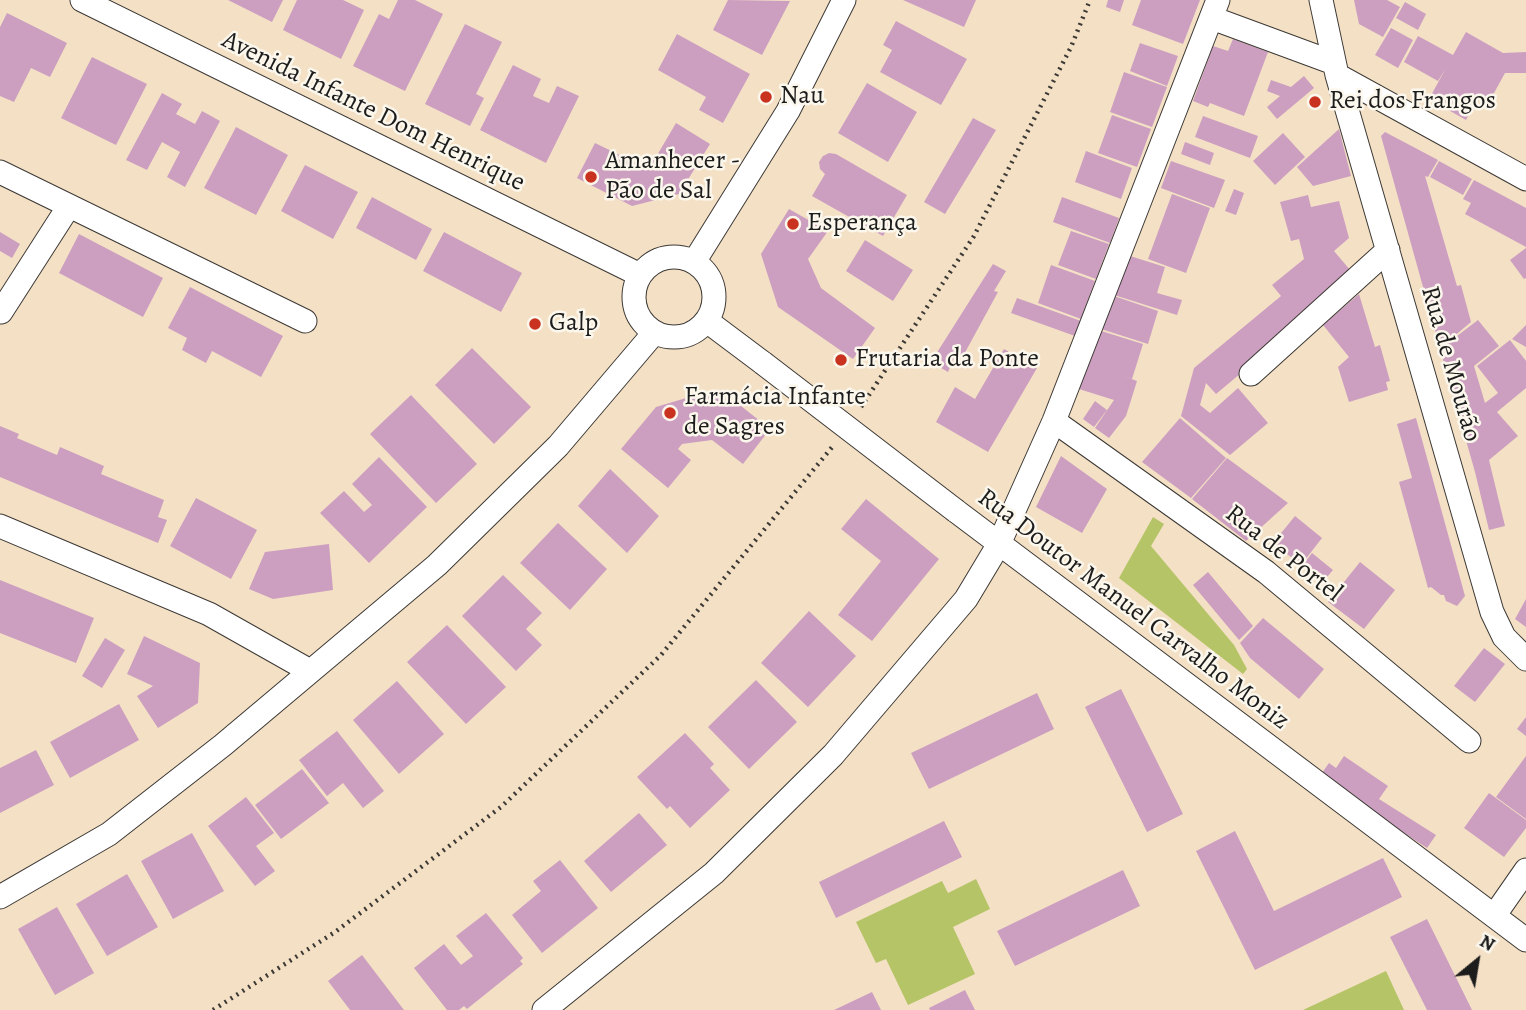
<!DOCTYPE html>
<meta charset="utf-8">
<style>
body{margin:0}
#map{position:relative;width:1526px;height:1010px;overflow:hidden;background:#f4e0c5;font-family:Alegreya,serif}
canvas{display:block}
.north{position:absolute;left:1442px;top:926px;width:70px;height:70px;-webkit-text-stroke:5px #fbf7ec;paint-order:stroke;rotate:30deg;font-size:19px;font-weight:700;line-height:28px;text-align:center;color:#1c1c1c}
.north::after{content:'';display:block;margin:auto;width:24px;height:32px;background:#1c1c1c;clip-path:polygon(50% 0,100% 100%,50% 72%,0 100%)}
</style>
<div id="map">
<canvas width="1526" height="1010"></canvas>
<div class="north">N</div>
</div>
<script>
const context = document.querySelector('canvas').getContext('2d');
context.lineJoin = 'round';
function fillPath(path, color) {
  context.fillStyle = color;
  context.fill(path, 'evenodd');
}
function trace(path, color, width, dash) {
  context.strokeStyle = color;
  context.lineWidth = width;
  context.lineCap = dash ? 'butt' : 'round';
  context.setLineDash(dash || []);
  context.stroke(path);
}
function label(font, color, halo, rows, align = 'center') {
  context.font = font + ' Alegreya,serif';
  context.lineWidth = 5;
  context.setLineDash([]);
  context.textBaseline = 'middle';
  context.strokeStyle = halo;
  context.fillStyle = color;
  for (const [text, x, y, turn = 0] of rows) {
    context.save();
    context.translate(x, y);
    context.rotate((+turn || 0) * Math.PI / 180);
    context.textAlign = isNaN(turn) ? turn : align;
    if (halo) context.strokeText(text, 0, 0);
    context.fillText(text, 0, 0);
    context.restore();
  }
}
const green = new Path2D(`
 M1153,517L1164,524L1151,546L1234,645L1247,669L1243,674L1119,578Z
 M976,879L990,909L953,927L975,974L908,1005L886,959L876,963L856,922L942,881L948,893Z
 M1386,971L1404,1010H1303Z`);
const building = new Path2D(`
 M228,0H283L272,22Z
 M297,0H343L364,10L341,59L283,30Z
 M398,0H415L443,14L405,91L353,66L379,14L389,19Z
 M728,0L790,1L762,55L713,30Z
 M903,0H976L964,27Z
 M1108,0H1124L1120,12L1106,7Z
 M1141,0H1200L1183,44L1132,25Z
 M1354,0H1387L1400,7L1383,37L1359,24Z
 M1405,2L1426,14L1418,30L1396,18Z
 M7,13L67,43L50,77L31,68L14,102L0,96V27Z
 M896,21L967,59L941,105L880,72L892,50L883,45Z
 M465,24L502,42L476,94L484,98L470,126L425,104Z
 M1391,28L1413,40L1398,68L1375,55Z
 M1466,32L1503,53L1526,52V73H1505L1488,104L1478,98L1466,120L1429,99L1446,68L1438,81L1404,62L1418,36L1453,55Z
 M677,34L750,74L723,123L699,110L706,97L658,70Z
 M1233,39L1268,52L1244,116L1210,103L1208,107L1193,101L1213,46L1228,51Z
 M1140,43L1178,56L1167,86L1130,71Z
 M92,57L147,84L116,145L61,118Z
 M513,65L541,79L533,96L549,103L557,86L579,96L546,163L480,130Z
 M1124,72L1167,87L1152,127L1110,112Z
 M1304,76L1314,88L1277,119L1267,107L1280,96L1267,91L1271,80L1291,87Z
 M867,83L917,112L888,162L838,133Z
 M162,93L182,104L176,114L195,124L202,111L220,121L185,187L167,177L180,152L162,142L147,170L126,160Z
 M1112,115L1151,129L1137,167L1098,153Z
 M1203,116L1258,136L1250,158L1195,137Z
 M973,118L996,130L945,214L924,202Z
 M676,123L710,144L679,194L632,206L577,178L595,143L634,162L656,157Z
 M236,127L288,155L256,215L204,188Z
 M1339,129L1351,176L1313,186L1297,167Z
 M1385,132L1438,160L1428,177L1425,176L1457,286L1461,285L1471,322L1440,348L1381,136Z
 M1283,133L1305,157L1275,185L1253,161Z
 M1185,142L1214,153L1210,165L1181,154Z
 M1086,151L1132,168L1121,199L1075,182Z
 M829,153L836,154L907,195L883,236L812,196L825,174L820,169L819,162L823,156Z
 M1171,161L1225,180L1214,208L1161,188Z
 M1439,161L1472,179L1463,195L1430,177Z
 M305,165L358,192L333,239L281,211Z
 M1474,180L1526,208V247L1465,214L1471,203L1463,199Z
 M1234,189L1244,193L1236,215L1225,211Z
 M1172,194L1210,208L1186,273L1148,259Z
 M1308,195L1311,207L1339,201L1349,238L1334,251L1356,277L1216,394L1206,383L1200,405L1210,413L1238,388L1268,423L1230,455L1181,416L1194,368L1281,296L1272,285L1304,259L1299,239L1291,241L1280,202Z
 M372,197L432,229L416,260L356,228Z
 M1062,197L1119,218L1110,243L1053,222Z
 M789,209L828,231L808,259L821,288L875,328L853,359L778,307L761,254Z
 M1071,231L1109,244L1096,279L1058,265Z
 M0,232L20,244L12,258L0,251Z
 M444,232L522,273L501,312L423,271Z
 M79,234L163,278L143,317L59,273Z
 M865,240L913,270L893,301L846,271Z
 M1526,248V278L1524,279L1510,260Z
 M1127,255L1165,267L1157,293L1182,300L1177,315L1111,294Z
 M993,264L1006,271L994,291L998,292L962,358L956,354L948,372L931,362Z
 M1051,265L1095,281L1081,319L1038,303Z
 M190,287L283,336L261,377L212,351L206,363L182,350L187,338L168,328Z
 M1359,294L1375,347L1380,345L1390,381L1386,382L1388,390L1349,402L1338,367L1349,357L1323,325Z
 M1111,295L1158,311L1148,344L1098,328Z
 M1017,298L1081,321L1075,336L1011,313Z
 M1478,320L1499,346L1474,366L1485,403L1498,393L1477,366L1510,340L1526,361V388L1497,412L1518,436L1489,460L1505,526L1489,530L1475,472L1440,349Z
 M1526,325V347L1512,339Z
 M1098,330L1143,344L1132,379L1121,375L1137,381L1126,416L1109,438L1095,428L1114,400L1079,389Z
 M472,348L531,407L494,444L435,385Z
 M1004,349L1037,368L988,452L936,422L955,387L975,399Z
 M411,395L477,464L436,503L370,434Z
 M711,396L736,402L770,429L743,464L712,440L682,444L678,449L691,460L668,488L621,449L656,407L686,398Z
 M1095,401L1107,410L1094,427L1083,419Z
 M1180,418L1226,458L1191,498L1142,462Z
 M1416,418L1465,596L1457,606L1446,601L1444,595H1441L1431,587L1428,588L1399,482L1412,478L1397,424Z
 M0,426L19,434L17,438L57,455L60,447L104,466L101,474L164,500L158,517L167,520L158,543L0,477Z
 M1061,456L1107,489L1082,533L1036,507Z
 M379,457L427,507L369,563L320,513L344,491L364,512L372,505L352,484Z
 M1227,458L1288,503L1246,541L1192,499Z
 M610,469L659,516L627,553L578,506Z
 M196,498L257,530L231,579L170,546Z
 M866,499L939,559L872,641L838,615L881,561L841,529Z
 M1295,516L1322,538L1301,565L1273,543Z
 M558,523L607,569L570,610L520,563Z
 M329,544L333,590L273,599L249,589L265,552Z
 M1312,553L1333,570L1322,583L1302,566Z
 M1360,562L1395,590L1364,629L1328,602Z
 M1208,572L1253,626L1239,640L1193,585Z
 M503,575L542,613L526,629L542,645L516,671L462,616Z
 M0,580L94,618L76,663L0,633Z
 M1526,599V627L1515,619Z
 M809,611L856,656L808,707L761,663Z
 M1263,618L1324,669L1299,699L1250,658L1240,643Z
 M447,625L506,687L466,724L407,662Z
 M144,636L200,663L198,703L158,728L137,696L153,686L127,674Z
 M105,638L125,650L102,688L82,676Z
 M1484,648L1505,664L1475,702L1454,686Z
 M756,680L797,722L749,769L708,727Z
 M397,681L444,734L399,774L353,720Z
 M1121,689L1183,814L1147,832L1085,707Z
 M1037,693L1054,729L929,789L911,753Z
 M119,704L139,740L70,778L50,742Z
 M1526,717V736L1517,729Z
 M337,731L384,791L363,808L343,783L327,796L299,760Z
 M685,733L714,764L710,768L730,790L690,828L670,806L667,809L637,777Z
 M36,750L54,785L0,813V768Z
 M1344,756L1388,786L1379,799L1436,835L1427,848L1319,777L1329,763L1336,768Z
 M1526,756V819L1496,797Z
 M302,769L329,803L281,839L255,805Z
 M1489,793L1526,820V828L1504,857L1464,828Z
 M246,797L274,833L256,846L275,871L255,886L208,826Z
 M639,813L667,845L611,892L584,861Z
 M944,821L962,857L836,918L819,882Z
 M1235,831L1274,911L1383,858L1402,897L1255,970L1196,851Z
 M192,833L224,891L173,919L141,861Z
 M560,860L598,908L542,953L512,915L541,891L533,881Z
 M1123,870L1140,906L1015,966L997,931Z
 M127,874L158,927L107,956L76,904Z
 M57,907L94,973L55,995L18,929Z
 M486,913L523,958L520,961L523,964L467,1009L464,1006L459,1010H447L414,968L444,944L461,965L473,956L456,936Z
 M1427,919L1472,1010H1427L1390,937Z
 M362,955L404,1010H350L328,981Z
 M965,990L975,1010H930L929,1008Z
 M872,992L881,1010H834Z`);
const path = new Path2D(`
 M861,407L974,236L1071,47L1090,0
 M213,1010L335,932L501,807L661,655L833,446`);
const street = new Path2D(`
 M82,0L640,275
 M1321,0L1337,75L1492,612L1504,637L1526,659
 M1212,18L1334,63
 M1337,75L1526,179
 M0,172L305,321
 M634 297a40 40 0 1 1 80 0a40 40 0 1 1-80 0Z
 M694,262L788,111L844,0
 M1,312L69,206
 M707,321L763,363
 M1251,374L1388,250
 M1054,421L1266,572L1469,741
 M956,511L1526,940
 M0,526L209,614L310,671
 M0,897L109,834L223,745L437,565L558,446L654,333
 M1494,916L1526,870
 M544,1010L714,873L833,755L966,599L999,544L1054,421L1218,0`);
const streetBridge = new Path2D(`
 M763,363L956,511`);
const markers = [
 [766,97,7,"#c8321e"],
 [1315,102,7,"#c8321e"],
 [591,177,7,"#c8321e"],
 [793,224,7,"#c8321e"],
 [535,324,7,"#c8321e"],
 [841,360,7,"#c8321e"],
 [670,413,7,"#c8321e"]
];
const poiNames = [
 ["Nau",780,97],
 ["Rei dos Frangos",1329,102],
 ["Amanhecer -",605,162],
 ["Pão de Sal",605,192],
 ["Esperança",807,224],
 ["Galp",549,324],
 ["Frutaria da Ponte",855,360],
 ["Farmácia Infante",684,398],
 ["de Sagres",684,428]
];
const streetNames = [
 ["Avenida Infante Dom Henrique",373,112,26],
 ["Rua de Mourão",1450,364,74],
 ["Rua de Portel",1283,554,38],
 ["Rua Doutor Manuel Carvalho Moniz",1133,610,37]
];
fillPath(green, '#b5c466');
fillPath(building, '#cc9fc0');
trace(street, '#3c3935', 25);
trace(path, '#3c3935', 4.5, [2, 5]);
trace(street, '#fff', 23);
trace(streetBridge, '#3c3935', 25, []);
trace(streetBridge, '#fff', 23);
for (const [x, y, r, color] of markers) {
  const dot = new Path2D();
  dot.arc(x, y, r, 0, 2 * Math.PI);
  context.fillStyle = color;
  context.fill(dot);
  trace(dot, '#fbf7ec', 2.5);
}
label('26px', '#1c1c1c', '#fbf7ec', poiNames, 'left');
label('26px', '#1c1c1c', '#fbf7ec', streetNames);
</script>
